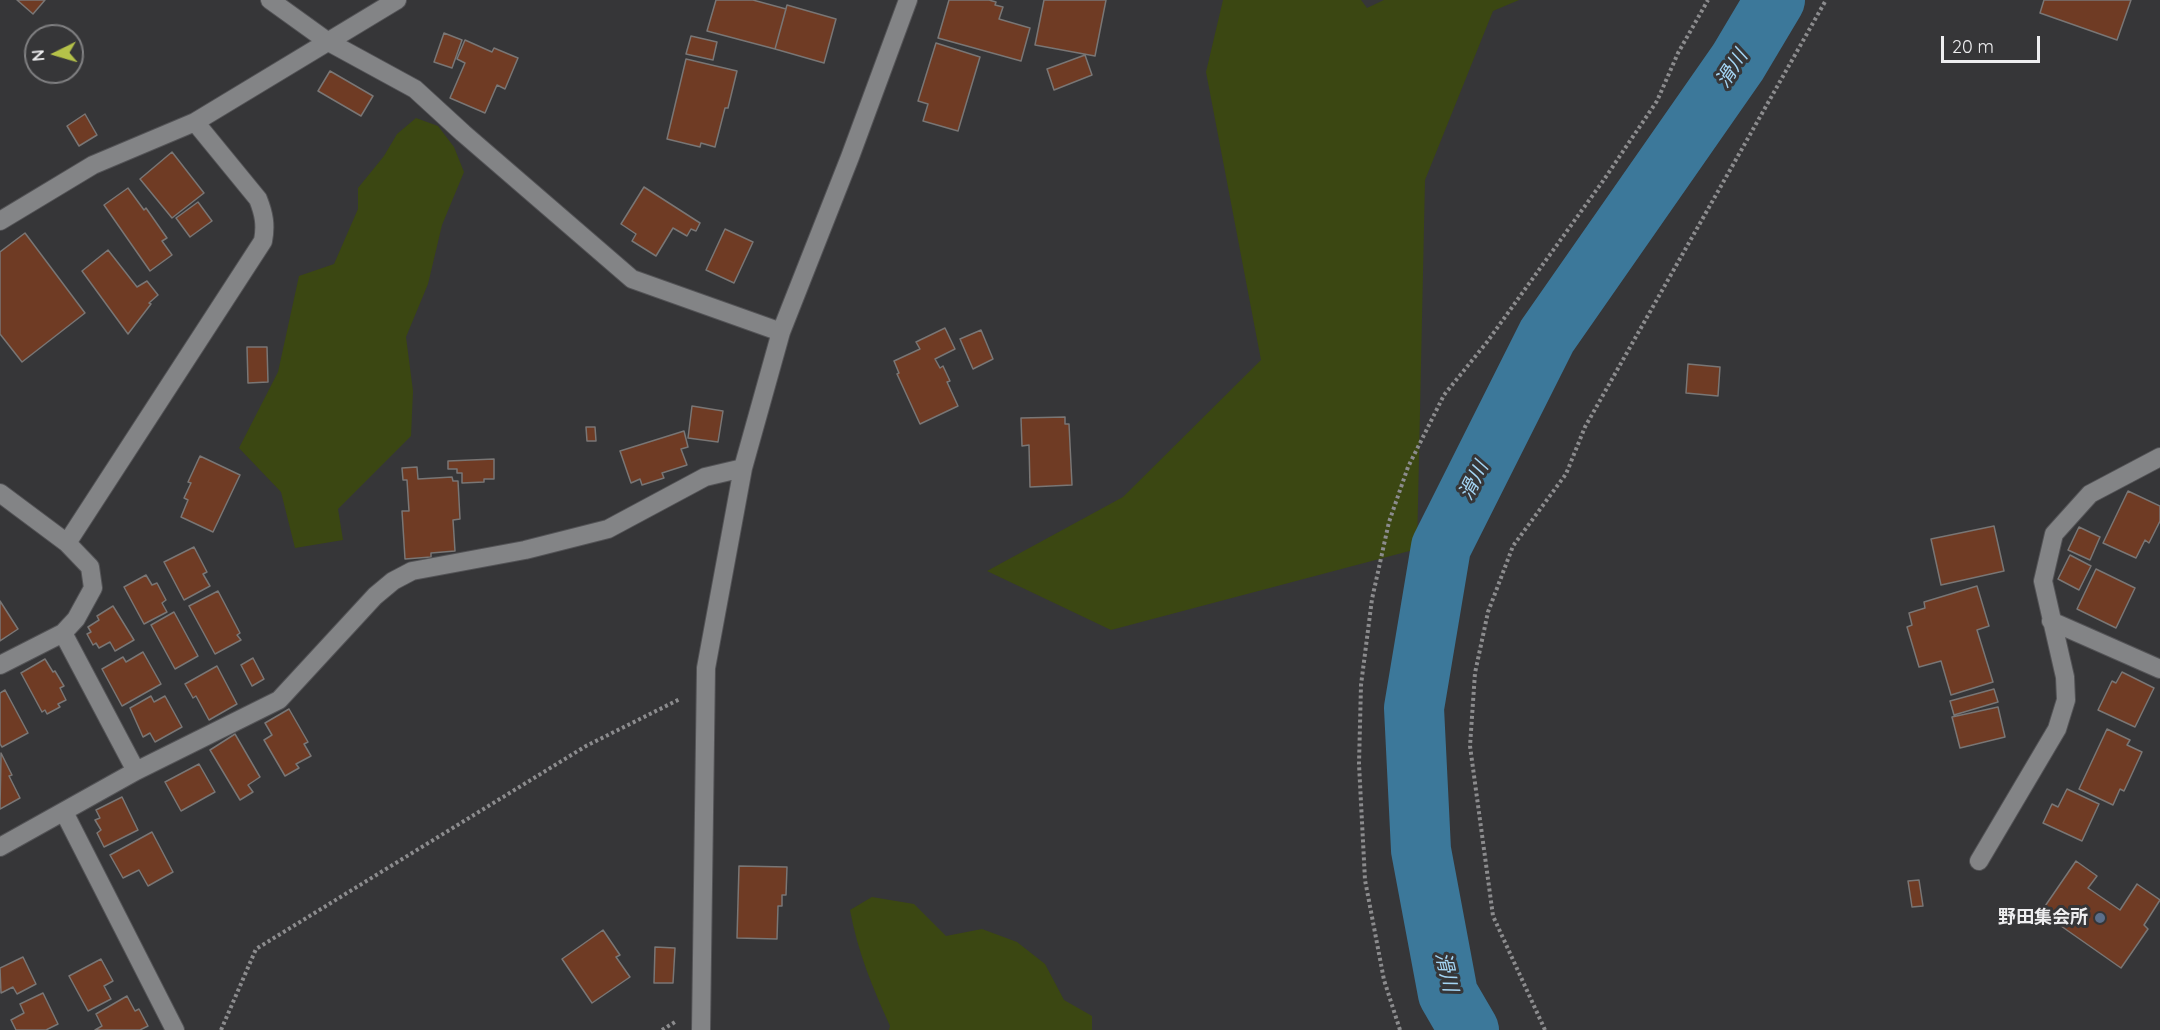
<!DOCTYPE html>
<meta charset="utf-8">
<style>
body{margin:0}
#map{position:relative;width:2160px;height:1030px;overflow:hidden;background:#363638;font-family:Quicksand,sans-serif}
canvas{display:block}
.north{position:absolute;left:24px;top:24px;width:60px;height:60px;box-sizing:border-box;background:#363638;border:2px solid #808082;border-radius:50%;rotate:265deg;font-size:16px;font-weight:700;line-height:24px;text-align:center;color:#eeeef0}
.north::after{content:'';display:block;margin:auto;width:21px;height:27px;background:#b5c249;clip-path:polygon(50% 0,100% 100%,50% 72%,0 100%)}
.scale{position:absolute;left:1941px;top:36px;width:99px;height:27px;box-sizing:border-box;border:3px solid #eeeef0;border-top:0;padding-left:8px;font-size:18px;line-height:21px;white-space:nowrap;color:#eeeef0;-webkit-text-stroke:4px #363638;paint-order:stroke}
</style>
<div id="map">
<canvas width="2160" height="1030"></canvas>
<div class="north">N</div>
<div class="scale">20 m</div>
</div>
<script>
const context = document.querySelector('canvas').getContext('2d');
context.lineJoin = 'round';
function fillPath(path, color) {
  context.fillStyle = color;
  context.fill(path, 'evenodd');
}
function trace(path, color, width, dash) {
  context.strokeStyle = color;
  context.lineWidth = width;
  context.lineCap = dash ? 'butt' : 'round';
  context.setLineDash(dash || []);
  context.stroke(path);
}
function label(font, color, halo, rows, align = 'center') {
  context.font = font + ' Quicksand,"Noto Sans JP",sans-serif';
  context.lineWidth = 6;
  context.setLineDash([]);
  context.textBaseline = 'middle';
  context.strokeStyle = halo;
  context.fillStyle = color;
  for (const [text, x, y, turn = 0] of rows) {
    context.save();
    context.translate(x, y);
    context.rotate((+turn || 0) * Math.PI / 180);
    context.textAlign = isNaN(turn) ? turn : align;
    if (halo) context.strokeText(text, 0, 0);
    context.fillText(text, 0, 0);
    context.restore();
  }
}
const green = new Path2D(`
 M1223,0H1361L1367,8L1384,0H1519L1493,11L1425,180L1417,549L1111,630L987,571L1123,497L1261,360L1206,72Z
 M416,118L438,126L454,147L464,172L442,225L428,284L406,337L413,391L411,436L338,509L343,540L295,548L281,492L239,448L278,372L299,276L334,264L358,209V188L384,156L397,134Z
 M872,897L914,904L946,936L982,929L1017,942L1045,964L1064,1000L1092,1016V1030H889L890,1026C872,986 858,953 850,910Z`);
const river = new Path2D(`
 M1469,1030L1448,994L1421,850L1414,708L1441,547L1547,336L1738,62L1775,0`);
const building = new Path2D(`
 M17,0H45L33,14Z
 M716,0H753L786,9L775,49L707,31Z
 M949,0H989L996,2L995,5L1003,7L999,19L1030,28L1021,61L938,38Z
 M1044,0H1106L1095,56L1035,45Z
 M2044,0H2131L2117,40L2040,13Z
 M787,5L836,19L824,63L775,49Z
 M444,33L462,40L452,68L434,62Z
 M691,36L717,42L713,60L686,54Z
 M465,40L492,52L494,48L518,58L505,89L497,85L485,113L450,98L465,63L457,59Z
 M936,43L980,57L958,131L923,121L928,104L918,101Z
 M1085,55L1092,75L1054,90L1047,69Z
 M686,59L737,71L728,108H725L715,147L701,143L700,147L667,139Z
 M330,71L373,96L361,116L318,91Z
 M85,114L97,135L79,146L67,126Z
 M172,152L204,193L172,218L140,179Z
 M644,187L700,223L696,231L691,229L687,236L673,228L656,256L632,241L636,234L621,224Z
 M128,188L144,210L146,208L167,238L162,241L172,255L150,271L104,205Z
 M198,202L212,221L190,237L176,218Z
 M725,229L753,242L734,283L706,270Z
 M25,233L85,313L22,362L0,334V252Z
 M108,250L137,287L147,281L158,295L149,303L151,304L128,334L82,271Z
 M945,328L955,349L935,359L940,368L943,366L950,381L947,382L958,406L920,424L897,374L899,373L894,361L920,349L916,342Z
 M981,330L993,359L973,369L960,339Z
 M247,347H267L268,382L248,383Z
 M1688,364L1720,367L1718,396L1686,393Z
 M692,406L723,411L718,442L688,438Z
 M1065,417V424H1069L1072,485L1030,487L1029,445L1022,446L1021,418Z
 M586,427H595L596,441H587Z
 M684,431L688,447L681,449L687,465L662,473L664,478L642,485L640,479L631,483L620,451Z
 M200,456L240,475L213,532L181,517L188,500L184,498L191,483L188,482Z
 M494,459V479H484V482L462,483V473H457V469H448V461Z
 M417,467L418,479L452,477L453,481H458L460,519L453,520L455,551L431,553V557L405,559L402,511H409L407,480H403L402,468Z
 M2128,491L2160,506V521L2149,543L2145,540L2136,558L2103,543Z
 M1994,526L2004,571L1941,585L1931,539Z
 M2079,527L2100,537L2090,560L2068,550Z
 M194,547L207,572L203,574L210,586L184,600L164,562Z
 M2070,555L2091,566L2079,590L2058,579Z
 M2096,569L2135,588L2116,628L2077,609Z
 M146,575L152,585L157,583L166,600L162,603L167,612L144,624L124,587Z
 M1977,586L1989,626L1977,630L1993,682L1951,695L1941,661L1919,667L1907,627L1912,625L1909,613L1925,608L1924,602Z
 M218,591L240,633L237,635L241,640L215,654L189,606Z
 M0,601L18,629L0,641Z
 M113,606L134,640L115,651L110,642L99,648L96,643L93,645L87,634L91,632L88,627L99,620L97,616Z
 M174,612L198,656L175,669L151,625Z
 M143,652L161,684L122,706L102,669L123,657L126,662Z
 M253,658L264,679L252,686L241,665Z
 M45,659L53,672L55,671L64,686L60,688L66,700L58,704L60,707L47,714L45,710L42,712L21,673Z
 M217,666L237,704L209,720L196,696L193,698L185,684Z
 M2122,672L2154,688L2135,727L2098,710L2112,681L2116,683Z
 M1994,689L1998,702L1954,715L1950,701Z
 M5,690L28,733L2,747L0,744V693Z
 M151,696L154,702L165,696L182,727L155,742L150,733L143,737L130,708Z
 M1998,707L2005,737L1960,748L1952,717Z
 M289,709L308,742L304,744L311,756L296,764L299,768L285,776L264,740L272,735L265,723Z
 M2107,729L2130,740L2127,745L2142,752L2124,791L2120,789L2113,805L2079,789Z
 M235,734L260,777L248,785L253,792L240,800L210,750Z
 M1,753L12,775L9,776L20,798L0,809Z
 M199,764L215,792L181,811L165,782Z
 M2067,789L2099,804L2082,841L2043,823L2052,804L2058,807Z
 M122,797L138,830L104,847L97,833L101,830L95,820L100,818L96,810Z
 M152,832L173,872L148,886L139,870L123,878L110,855Z
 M2076,861L2097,876L2088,888L2120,910L2137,884L2160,900L2144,925L2148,929L2121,968L2041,912Z
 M739,866L787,867L786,895H782V906H778L777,939L737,938Z
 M1919,880L1923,906L1912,907L1908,881Z
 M603,930L620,955L616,957L630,977L592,1003L562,959Z
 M655,947L675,948L673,983H654Z
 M23,957L36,984L17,994L13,987L1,993L0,968Z
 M101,959L113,981L104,986L111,999L88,1011L69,976Z
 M43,993L58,1024L46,1030H16L11,1020L24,1013L20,1004Z
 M127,996L135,1011L139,1009L148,1026L140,1030H95L102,1026L96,1014Z`);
const path = new Path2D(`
 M221,1030L256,949L586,746L680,699
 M662,1030L675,1022
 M1400,1030L1384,980L1365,880L1359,764L1361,685L1372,599L1389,522L1408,467L1444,395L1487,342L1603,181L1657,101L1678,53L1708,0
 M1545,1030L1493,916L1470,746L1475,673L1488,612L1513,546L1566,474L1585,427L1826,0`);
const minor = new Path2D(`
 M270,0L327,41L415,89L463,133L632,279L781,332
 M0,221L93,165L195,122L397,0
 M0,493L67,543L90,567L93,588L76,619L63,633L0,665
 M67,543L263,241C266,225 264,214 258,199L195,122
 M2051,621L2160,669
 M63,633L136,771
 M64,812L175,1030
 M0,847L136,771L279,700L375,596L393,581L412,571L525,550L608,529L705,477L743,468
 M1979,861L2057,729L2066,700L2065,677L2043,581L2054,534L2090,494L2160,457
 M701,1030L706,668L743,468L781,332L850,157L908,0`);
const markers = [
 [2100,918,6,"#5c6f8a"]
];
const poiNames = [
 ["野田集会所",2088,918]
];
const waterNames = [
 ["滑川",1732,69,-57],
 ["滑川",1474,481,-63],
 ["滑川",1446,972,77]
];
fillPath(green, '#3b4712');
trace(river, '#3c789a', 60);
fillPath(building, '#6f3b24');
trace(building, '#797675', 1.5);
trace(minor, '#535356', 20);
trace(path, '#8c8c8e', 4, [3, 3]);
trace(minor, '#838486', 18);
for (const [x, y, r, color] of markers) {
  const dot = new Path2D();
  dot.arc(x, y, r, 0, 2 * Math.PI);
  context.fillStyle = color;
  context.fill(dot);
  trace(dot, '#363638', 2);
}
label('bold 18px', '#eeeef0', '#363638', poiNames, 'right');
label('italic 20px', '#a4d5f4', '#363638', waterNames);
</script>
